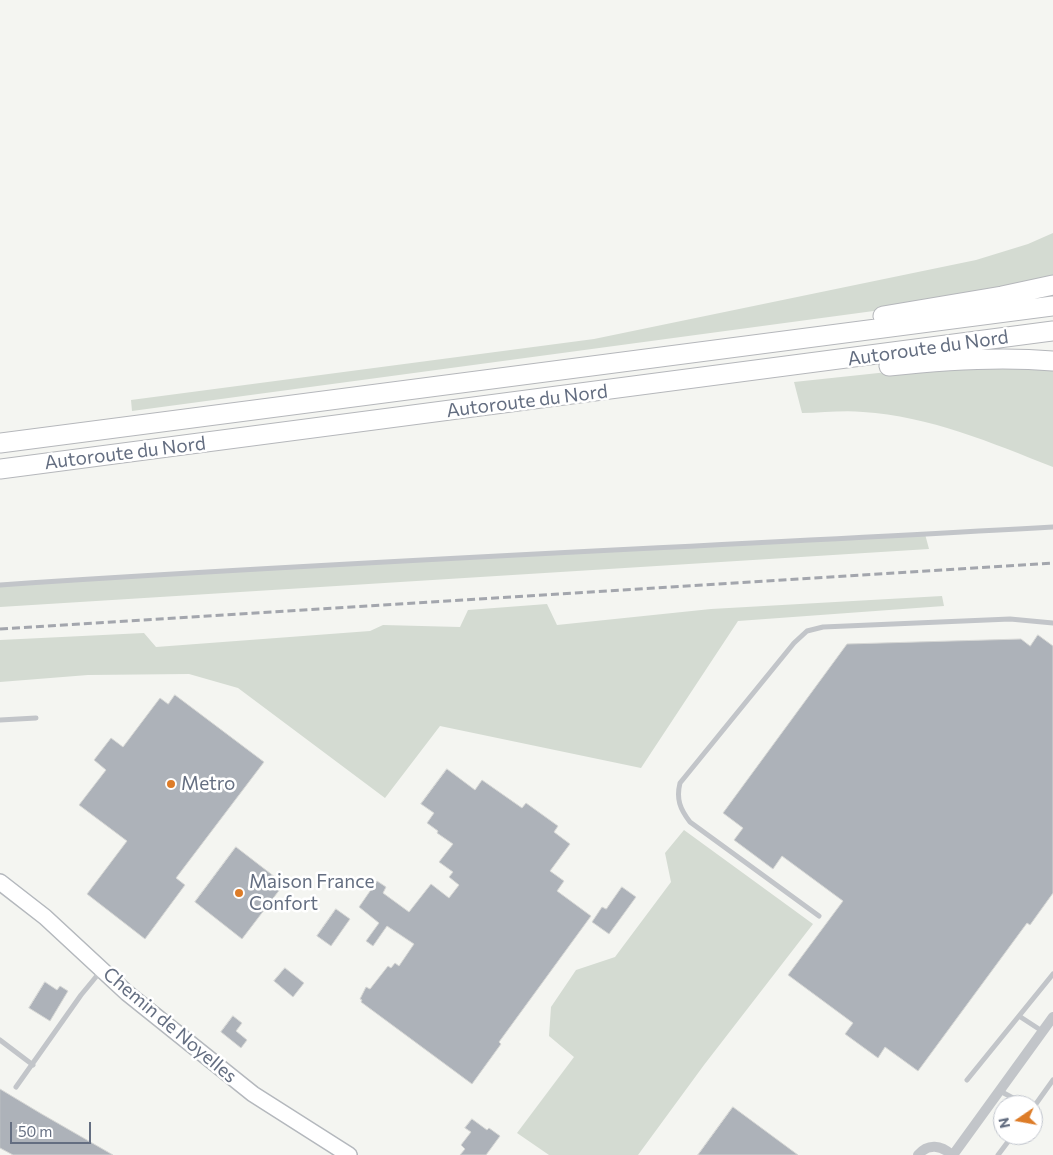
<!DOCTYPE html>
<style>
body{margin:0}
#map{position:relative;width:1053px;height:1155px;overflow:hidden;background:#f4f5f1;font-family:Commissioner,sans-serif}
canvas{display:block}
.north{position:absolute;left:993px;top:1095px;width:50px;height:50px;box-sizing:border-box;background:#fff;border:1px solid #c1c5cd;border-radius:50%;rotate:258deg;font-size:14px;font-weight:700;line-height:20px;text-align:center;color:#646e81}
.north::after{content:'';display:block;margin:auto;width:18px;height:22px;background:#dd7c28;clip-path:polygon(50% 0,100% 100%,50% 72%,0 100%)}
.scale{position:absolute;left:10px;top:1122px;width:81px;height:22px;box-sizing:border-box;border:2px solid #646e81;border-top:0;padding-left:6px;font-size:15px;line-height:18px;white-space:nowrap;color:#646e81;-webkit-text-stroke:4px #fff;paint-order:stroke}
</style>
<div id="map">
<canvas width="1053" height="1155"></canvas>
<div class="north">N</div>
<div class="scale">50 m</div>
</div>
<script>
const context = document.querySelector('canvas').getContext('2d');
context.lineJoin = 'round';
function fillPath(path, color) {
  context.fillStyle = color;
  context.fill(path, 'evenodd');
}
function trace(path, color, width, dash) {
  context.strokeStyle = color;
  context.lineWidth = width;
  context.lineCap = dash ? 'butt' : 'round';
  context.setLineDash(dash || []);
  context.stroke(path);
}
function label(font, color, halo, rows, align = 'center') {
  context.font = font + ' Commissioner,sans-serif';
  context.lineWidth = 5;
  context.setLineDash([]);
  context.textBaseline = 'middle';
  context.strokeStyle = halo;
  context.fillStyle = color;
  for (const [text, x, y, turn = 0] of rows) {
    context.save();
    context.translate(x, y);
    context.rotate((+turn || 0) * Math.PI / 180);
    context.textAlign = isNaN(turn) ? turn : align;
    if (halo) context.strokeText(text, 0, 0);
    context.fillText(text, 0, 0);
    context.restore();
  }
}
const green = new Path2D(`
 M1053,233V279L881,310L132,411L131,400L594,339L976,260L1028,244Z
 M963,364L1053,368V467C992,443 929,416 863,412C843,410 822,413 802,413L794,382Z
 M925,534L929,549L0,607V586L459,557Z
 M942,596L944,606L738,621L641,768L440,726L385,798L238,688L189,674L88,675L0,682V640L144,633L156,647L370,631L383,625L460,627L468,610L547,604L557,625L711,609Z
 M684,830L813,924L704,1065L638,1155H549L517,1133L574,1057L549,1036L551,1007L576,970L615,957L671,882L665,853Z`);
const building = new Path2D(`
 M1038,635L1053,646V893L1030,925L1027,923L918,1071L885,1047L878,1058L845,1034L853,1023L788,975L843,901L782,856L773,869L734,840L743,828L723,813L847,644L1021,639L1030,646Z
 M175,695L264,762L176,878L185,885L145,939L87,894L127,841L79,805L106,770L94,760L111,738L123,747L160,698L168,704Z
 M447,769L475,790L482,780L522,808L526,803L558,826L554,832L570,844L550,871L564,881L557,891L591,916L499,1042L501,1044L472,1084L361,1002L362,1000L360,999L366,987L370,989L388,966L391,968L395,963L399,966L414,944L387,926L373,946L366,941L379,923L359,907L377,881L386,887L383,893L409,912L431,884L449,898L459,885L449,877L453,872L439,862L453,844L437,833L438,831L427,823L434,813L421,804Z
 M236,847L284,884L242,939L195,902Z
 M622,887L636,897L609,934L592,922L602,907L606,909Z
 M336,909L350,919L331,946L317,936Z
 M285,968L304,983L293,997L274,981Z
 M45,982L57,990L60,986L68,991L50,1021L29,1008Z
 M233,1016L242,1023L236,1031L247,1040L241,1048L221,1032Z
 M0,1089L40,1113L113,1155H13L0,1148Z
 M733,1107L798,1155H698Z
 M472,1119L487,1130L489,1128L500,1136L486,1155H460L465,1149L461,1145L471,1132L465,1128Z`);
const lane = new Path2D(`
 M0,585C351,561 702,547 1053,527
 M0,720L36,718
 M819,916L690,822C680,809 676,799 680,783L794,643L807,631L823,627L1010,619L1053,623
 M1019,1016L1042,1031
 M0,1040L33,1065
 M967,1080L1053,974
 M16,1087L81,995L100,972
 M1000,1091L1026,1105
 M1033,1108L1053,1080
 M998,1155L1013,1135`);
const street = new Path2D(`
 M918,1155C928,1143 941,1145 952,1155
 M953,1155L1053,1017`);
const secondary = new Path2D(`
 M0,882L45,917L127,993L253,1094L349,1155`);
const highway = new Path2D(`
 M883,316L1002,296L1053,285
 M889,366C943,360 998,356 1053,361
 M0,443L1053,306
 M0,469L1053,331`);
const rail = new Path2D(`
 M0,629L1053,563`);
const markers = [
 [171,784,5,"#dd7c28"],
 [239,893,5,"#dd7c28"]
];
const streetNames = [
 ["Autoroute du Nord",928,348,-8],
 ["Autoroute du Nord",527,401,-7],
 ["Autoroute du Nord",125,453,-7],
 ["Chemin de Noyelles",170,1025,40]
];
const poiNames = [
 ["Metro",181,784],
 ["Maison France",249,882],
 ["Confort",249,904]
];
fillPath(green, '#d4dbd2');
fillPath(building, '#adb2b9');
trace(building, '#d5d6d4', 1);
trace(secondary, '#b4b8bd', 18);
trace(highway, '#b5b7bb', 21);
trace(lane, '#c2c5c9', 5);
trace(street, '#c2c5c9', 10);
trace(secondary, '#fff', 15);
trace(highway, '#fff', 19);
trace(rail, '#a3a6ad', 3, [8, 4]);
for (const [x, y, r, color] of markers) {
  const dot = new Path2D();
  dot.arc(x, y, r, 0, 2 * Math.PI);
  context.fillStyle = color;
  context.fill(dot);
  trace(dot, '#fff', 2);
}
label('19px', '#646e81', '#fff', streetNames);
label('19px', '#646e81', '#fff', poiNames, 'left');
</script>
